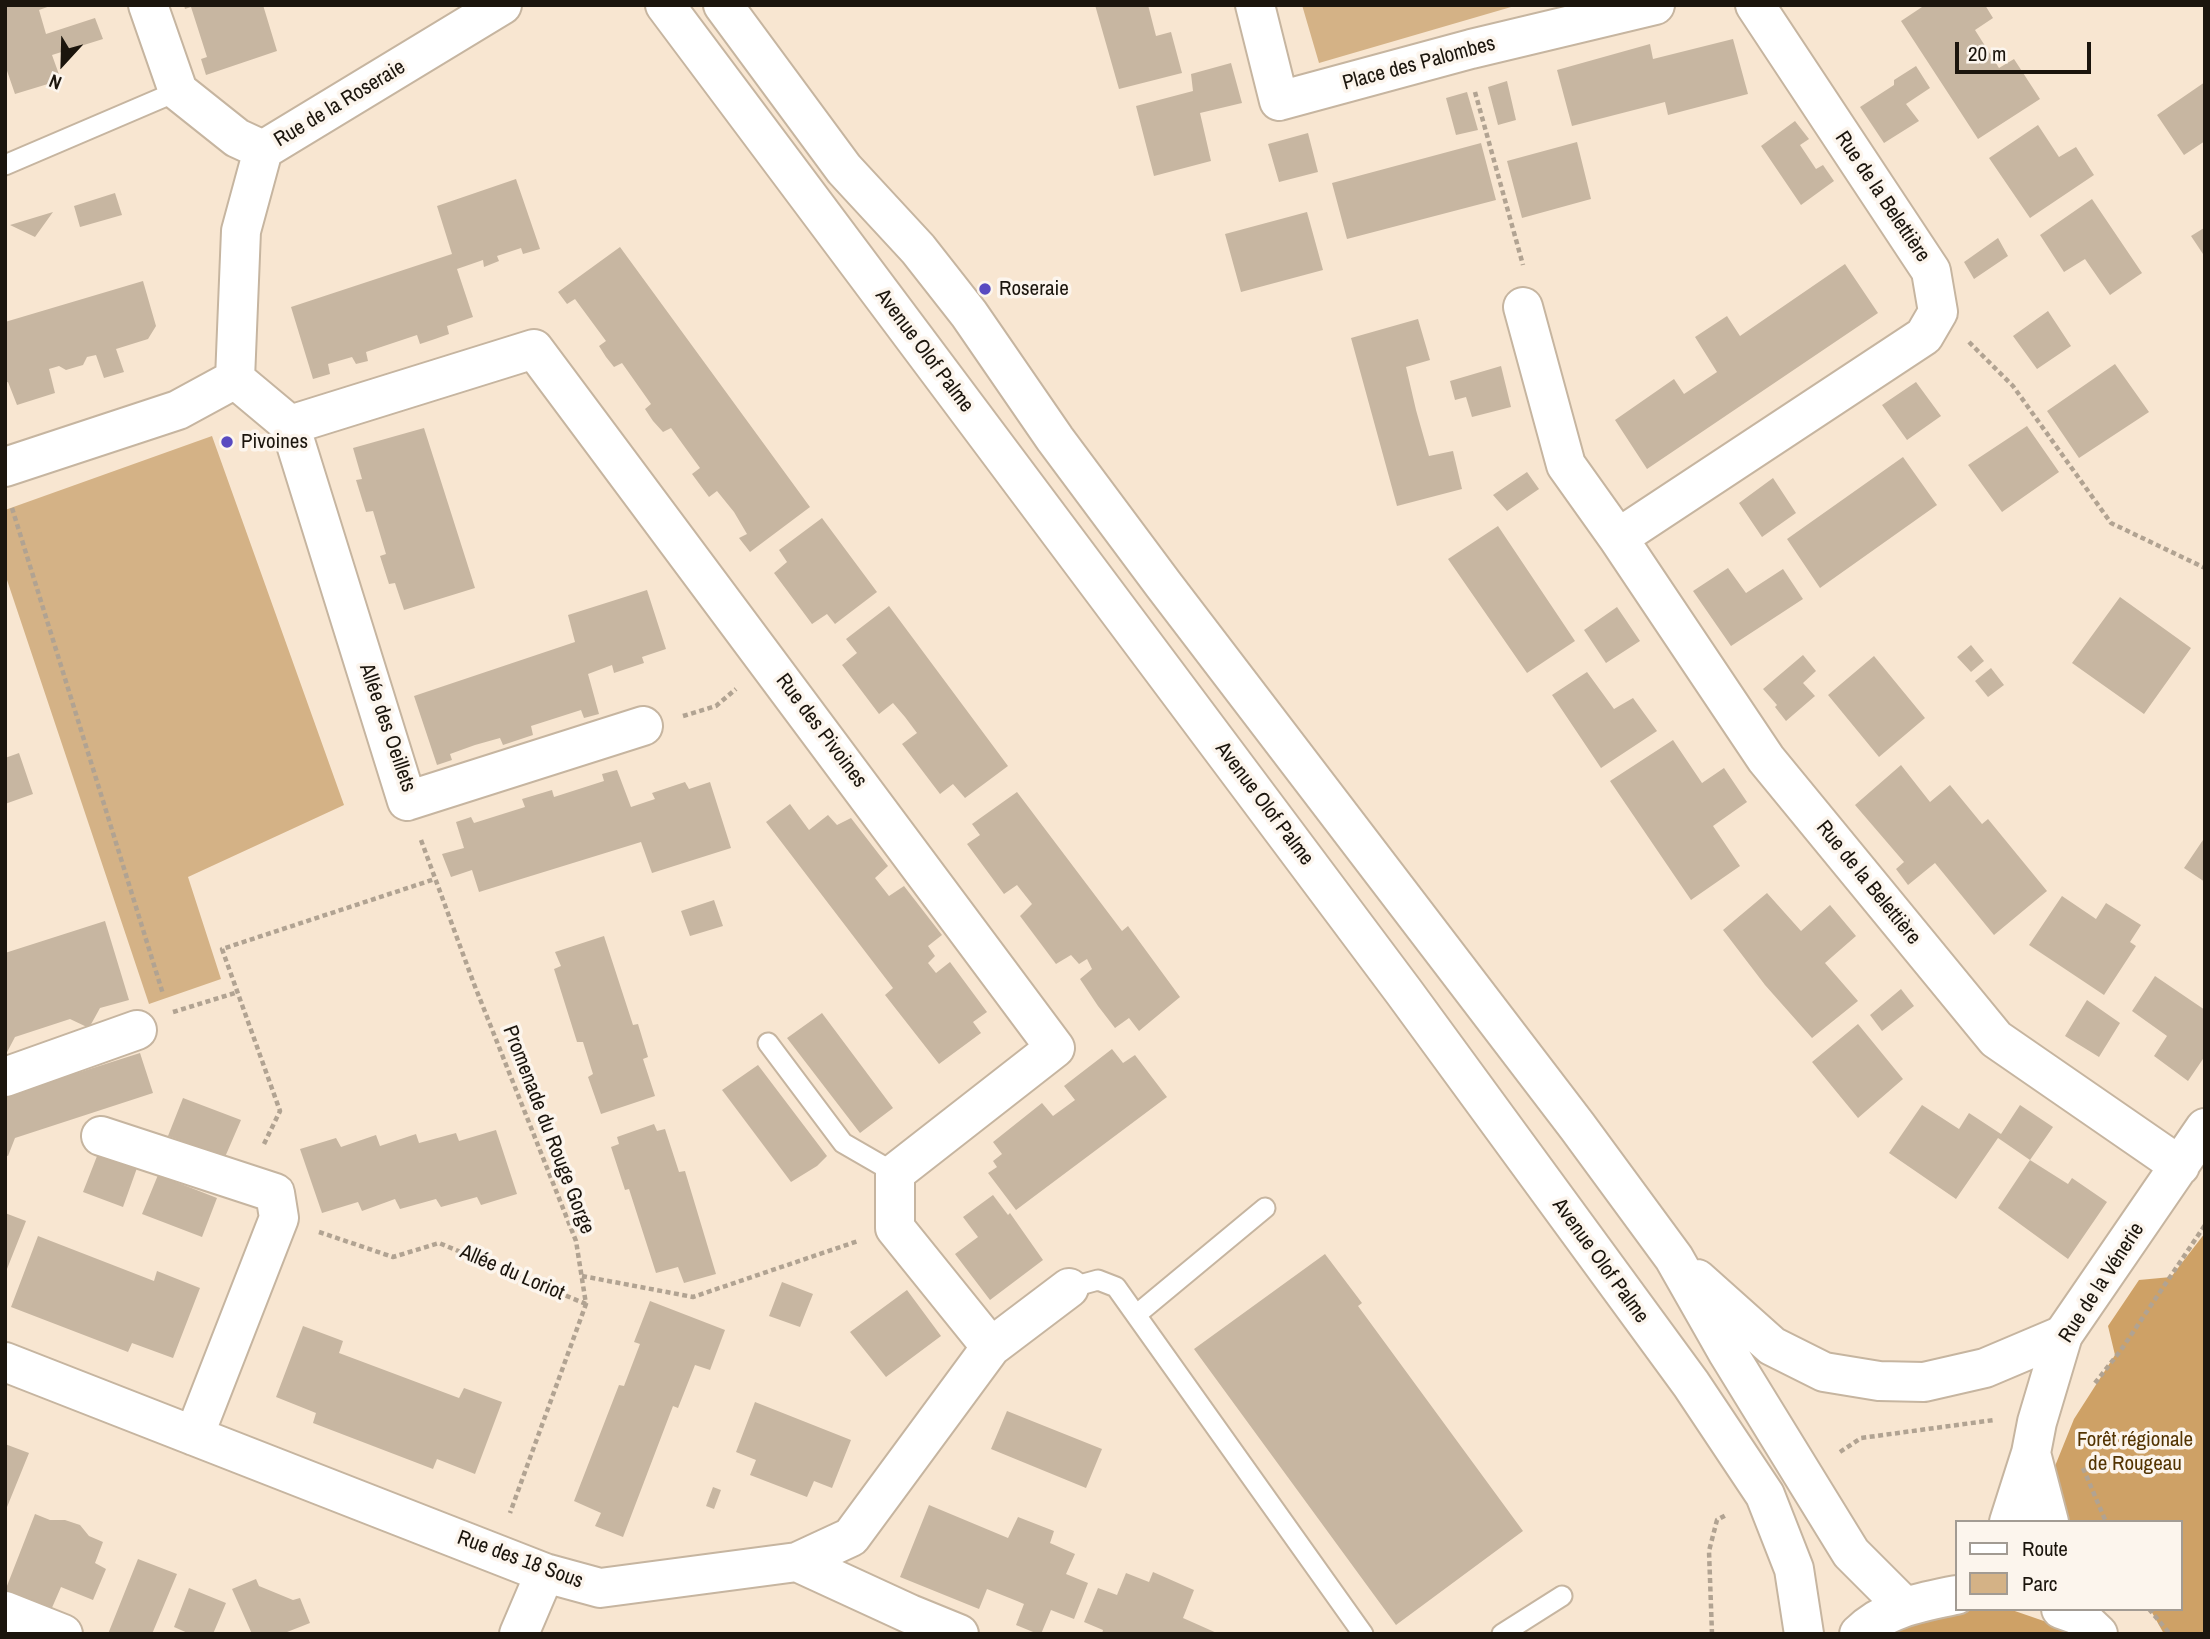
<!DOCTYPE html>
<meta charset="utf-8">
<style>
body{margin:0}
#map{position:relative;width:2210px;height:1639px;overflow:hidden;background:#f8e6d1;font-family:"Archivo Narrow",sans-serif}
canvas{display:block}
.frame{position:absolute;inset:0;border:7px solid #1b150d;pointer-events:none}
.legend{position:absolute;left:1955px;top:1520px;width:228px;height:91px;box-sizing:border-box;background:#fcf5ed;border:2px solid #a29b93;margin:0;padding:9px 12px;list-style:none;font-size:21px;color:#1b150d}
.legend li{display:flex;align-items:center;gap:14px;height:35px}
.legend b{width:35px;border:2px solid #a29b93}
.north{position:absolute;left:28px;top:28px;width:70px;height:70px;-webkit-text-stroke:5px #fcf5ed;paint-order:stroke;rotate:202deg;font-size:19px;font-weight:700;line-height:28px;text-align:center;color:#1b150d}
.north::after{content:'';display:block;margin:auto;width:24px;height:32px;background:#1b150d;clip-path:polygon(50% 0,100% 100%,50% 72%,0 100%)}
.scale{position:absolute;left:1955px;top:42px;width:136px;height:32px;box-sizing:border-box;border:4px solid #1b150d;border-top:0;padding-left:9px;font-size:21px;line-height:24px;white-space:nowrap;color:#1b150d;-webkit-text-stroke:5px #fcf5ed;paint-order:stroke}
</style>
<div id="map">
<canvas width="2210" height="1639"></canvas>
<div class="frame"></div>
<ul class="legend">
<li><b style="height:9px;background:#fff"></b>Route</li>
<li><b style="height:19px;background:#d4b286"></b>Parc</li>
</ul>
<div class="north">N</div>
<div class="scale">20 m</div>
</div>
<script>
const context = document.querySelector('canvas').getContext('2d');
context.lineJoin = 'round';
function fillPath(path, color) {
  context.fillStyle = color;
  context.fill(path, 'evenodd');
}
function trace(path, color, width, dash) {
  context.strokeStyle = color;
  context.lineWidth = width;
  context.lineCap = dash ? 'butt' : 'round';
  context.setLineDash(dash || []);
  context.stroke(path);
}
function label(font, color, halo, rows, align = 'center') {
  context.font = font + ' "Archivo Narrow",sans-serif';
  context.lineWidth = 7;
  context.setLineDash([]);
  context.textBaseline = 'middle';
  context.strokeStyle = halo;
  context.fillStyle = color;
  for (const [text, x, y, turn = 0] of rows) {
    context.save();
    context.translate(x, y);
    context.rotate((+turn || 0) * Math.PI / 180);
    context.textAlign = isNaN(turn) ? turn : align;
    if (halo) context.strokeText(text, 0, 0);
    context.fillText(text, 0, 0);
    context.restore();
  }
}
const green = new Path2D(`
 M1302,5H1518L1319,63Z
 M212,436L344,805L188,877L221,979L149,1004L5,574V510Z`);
const forest = new Path2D(`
 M2205,1233V1634H2164L2150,1609H2180V1522H2067L2053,1471L2074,1419L2115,1355L2108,1326L2139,1280L2171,1277Z
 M1971,1609H2009L2067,1629L2073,1634H1891L1912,1623Z`);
const building = new Path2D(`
 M5,5H53L39,10L46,34L95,18L103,39L52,55L61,80L15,94L5,65Z
 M184,5H263L277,51L206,75L201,59L207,57L191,7L185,9Z
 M1095,5H1148L1156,36L1171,32L1182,73L1119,89Z
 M1925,5H1985L1993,18L1975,30L1999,68L2014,59L2040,99L1978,139L1901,21Z
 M1733,39L1748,94L1668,115L1665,102L1572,126L1557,70L1650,44L1653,59Z
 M1231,63L1242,103L1200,113L1211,161L1154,176L1136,106L1193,91L1191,74Z
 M1916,66L1930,88L1906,104L1919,121L1884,143L1860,107L1894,85V80Z
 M1507,81L1516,120L1498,125L1488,87Z
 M2205,82V141L2184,155L2157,115Z
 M1467,92L1478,130L1456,135L1446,98Z
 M1795,121L1809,139L1800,145L1816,169L1823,165L1834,181L1801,205L1761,146Z
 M2038,125L2059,157L2076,147L2094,175L2030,218L1989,158Z
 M1308,133L1318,172L1279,182L1268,144Z
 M1577,142L1591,199L1522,218L1507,161Z
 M1481,143L1496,200L1347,239L1332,183Z
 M516,179L540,249L523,254L521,248L497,256L499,261L484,267L483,260L457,269L473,317L447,326L449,334L435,339L420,344L417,335L366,352L368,361L356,364L352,357L328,364L330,374L313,379L291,307L452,254L437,206Z
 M115,193L122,215L80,227L74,206Z
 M2092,199L2142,273L2110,295L2085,259L2064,272L2040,235Z
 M53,212L35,237L10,225Z
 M1307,212L1323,270L1241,292L1225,234Z
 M2204,228L2205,230V257L2191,236Z
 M1998,238L2008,256L1974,279L1964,262Z
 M620,247L810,507L750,552L739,538L747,534L734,512L717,491L709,497L692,474L700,468L684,446L671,428L663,432L653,421L645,409L651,404L622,363L614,367L606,357L599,346L606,341L575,299L567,304L558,292Z
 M1845,264L1878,313L1647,469L1615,420L1674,379L1684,394L1717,372L1695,337L1727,316L1740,336Z
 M143,281L156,326L148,339L116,349L124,372L104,378L96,355L87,357L83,365L66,370L59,366L49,369L55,393L17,405L8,382L5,383V322Z
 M2048,311L2071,346L2037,369L2013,336Z
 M1418,319L1430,360L1406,367L1416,410L1429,456L1453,451L1462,489L1397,506L1351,338Z
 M2115,364L2149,412L2079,458L2047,411Z
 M1501,366L1511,407L1472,417L1466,397L1455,400L1450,381Z
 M1916,382L1941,416L1907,440L1882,405Z
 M2027,426L2059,472L2002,512L1968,465Z
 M424,428L475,588L404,610L395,583L389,584L380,556L386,554L373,511L366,512L356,480L362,479L353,448Z
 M1903,457L1937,505L1820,588L1787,539Z
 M1527,472L1539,489L1507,511L1493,495Z
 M1773,478L1796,513L1762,537L1739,503Z
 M822,518L877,592L835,624L827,614L812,624L774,573L787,562L779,550Z
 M1498,526L1575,641L1527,673L1448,559Z
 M1728,568L1746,593L1783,569L1803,599L1731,646L1693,591Z
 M647,590L666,649L642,657L644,663L614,673L612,665L588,674L599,714L584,718L581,710L531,726L533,735L503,745L500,738L475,745L450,754L452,760L437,765L414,696L575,642L568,615Z
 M2120,597L2191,648L2144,714L2072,663Z
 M889,606L1008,766L965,798L953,784L940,794L902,744L917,733L905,717L893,703L879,714L842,665L857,653L846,639Z
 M1617,607L1640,641L1606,663L1584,630Z
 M1971,645L1984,661L1971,672L1957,657Z
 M1803,655L1816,671L1803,683L1815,696L1786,721L1775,707L1777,705L1763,689Z
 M1874,656L1925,718L1879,757L1828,695Z
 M1991,668L2004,685L1988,697L1975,681Z
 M1587,672L1614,709L1633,698L1657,731L1601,768L1552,695Z
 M1673,740L1702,783L1724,768L1747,802L1713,826L1740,866L1691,900L1610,781Z
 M19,753L33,794L5,804V758Z
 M1901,765L1930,802L1950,785L1982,824L1988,819L2047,891L1994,935L1935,863L1908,885L1896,869L1904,862L1855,805Z
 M617,770L631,807L655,799L652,793L685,782L689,789L710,782L731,848L652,873L641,842L479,892L472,870L451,877L442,854L464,848L456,822L471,817L474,823L525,807L522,799L552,790L554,797L604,781L602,774Z
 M1017,792L1122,931L1128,926L1180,997L1139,1031L1129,1018L1115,1028L1098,1006L1080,979L1092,969L1087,959L1079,964L1071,955L1056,964L1020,916L1032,904L1017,885L1004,894L967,844L980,835L972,824Z
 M790,804L809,830L828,815L837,825L851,818L888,866L875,878L889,896L904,886L942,935L928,946L935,956L928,963L936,973L950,962L987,1012L973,1022L981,1033L939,1064L885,995L893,988L766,822Z
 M2205,837V882L2184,868Z
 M1767,893L1801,931L1830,905L1856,936L1825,963L1858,1001L1812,1038L1765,985L1723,930Z
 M2062,896L2096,919L2106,903L2141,925L2130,942L2136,946L2104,995L2029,945Z
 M714,900L723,926L690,936L681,911Z
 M105,921L129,1000L100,1008L89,1028L70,1019L15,1037L5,1056V953Z
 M604,936L633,1025L638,1024L648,1057L643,1059L655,1096L601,1114L588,1077L593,1074L583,1042H577L554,969L561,966L555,952Z
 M2155,976L2205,1010V1056L2188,1081L2154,1056L2167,1036L2132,1011Z
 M1901,989L1914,1006L1882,1031L1870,1015Z
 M2087,1000L2120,1023L2099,1057L2065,1036Z
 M822,1013L893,1108L860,1133L787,1038Z
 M1858,1024L1903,1079L1858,1118L1812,1062Z
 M1112,1049L1123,1063L1135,1055L1167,1097L1016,1210L988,1173L997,1167L993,1161L1002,1154L993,1142L1042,1103L1053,1116L1075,1100L1064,1086Z
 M140,1053L153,1093L15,1138L8,1156L5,1155V1096Z
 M758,1065L827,1156L817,1166L791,1182L722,1090Z
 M183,1098L241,1120L225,1157L168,1136Z
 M1922,1105L1959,1129L1969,1113L2001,1134L2020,1105L2053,1127L2030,1160L1998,1138L1956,1199L1889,1153Z
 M654,1124L657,1131L665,1129L679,1172L685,1171L716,1274L684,1283L678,1267L656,1273L629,1189L625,1190L611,1147L619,1144L617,1137Z
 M496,1130L517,1194L481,1205L477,1197L441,1207L436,1199L400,1209L395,1199L362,1211L358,1202L322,1213L300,1149L336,1138L341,1147L376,1135L380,1146L416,1134L419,1143L456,1133L459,1141Z
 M99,1151L137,1168L123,1207L83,1192Z
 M2030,1160L2068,1184L2072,1178L2107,1202L2068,1259L1998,1208Z
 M158,1175L217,1198L202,1237L142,1214Z
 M993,1195L1008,1215L1010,1213L1043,1260L990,1300L955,1254L978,1237L963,1217Z
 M5,1213L26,1221L5,1274Z
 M38,1236L154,1281L157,1271L200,1288L173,1358L132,1343L128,1352L11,1307Z
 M1325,1254L1362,1303L1358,1306L1523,1531L1396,1625L1194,1349Z
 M782,1282L813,1294L800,1327L769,1316Z
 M907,1290L941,1336L886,1377L850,1332Z
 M650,1301L725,1330L710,1370L695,1365L678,1408L673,1406L623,1537L595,1526L601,1513L574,1501L619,1385L624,1386L640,1344L634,1342Z
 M303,1326L343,1341L339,1353L459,1398L464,1388L502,1402L475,1474L437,1459L433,1469L313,1423L316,1413L276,1397Z
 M755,1402L851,1440L832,1488L814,1481L807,1497L750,1475L756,1460L736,1452Z
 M1007,1411L1102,1449L1086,1488L991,1449Z
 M5,1444L29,1453L5,1512Z
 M713,1487L721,1490L714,1509L706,1506Z
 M929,1505L1008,1538L1018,1517L1054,1531L1050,1543L1075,1554L1066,1574L1088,1583L1074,1619L1051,1610L1041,1634H1038L1016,1625L1024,1604L1017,1601L987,1589L979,1609L900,1577Z
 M35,1514L50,1520H65L80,1525L89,1536L103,1542L95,1563L106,1569L93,1600L61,1587L51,1610L5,1591Z
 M138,1559L177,1574L152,1634H108Z
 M1153,1572L1194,1590L1183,1618L1219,1634H1102L1103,1630L1084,1622L1098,1588L1117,1595L1126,1573L1149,1582Z
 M256,1579L259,1586L293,1600L300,1598L310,1623L282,1634H252L232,1589Z
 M189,1588L226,1603L213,1634H190L174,1627Z`);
const path = new Path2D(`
 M1475,92L1523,265
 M1969,342L2013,386L2111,523L2205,568
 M12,508L163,994
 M683,716L716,706L736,689
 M421,840L474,984L576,1241L586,1304L510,1513
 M173,1012L238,992
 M264,1144L280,1111L222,949L435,879
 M319,1232L393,1257L439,1243L586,1304
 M582,1276L693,1297L858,1241
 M2095,1383L2121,1350L2205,1225
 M1840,1452L1861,1438L1994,1420
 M2083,1468L2106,1522
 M2149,1609L2170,1634
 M1712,1634L1709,1551L1717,1520L1726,1515`);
const service = new Path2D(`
 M5,165L178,91
 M768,1043L843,1143L895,1173
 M1069,1288L1098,1280L1116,1287L1363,1634
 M1136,1315L1265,1208
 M1502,1634L1562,1596`);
const minor = new Path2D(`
 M148,5L178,91L237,138L263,150
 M1255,5L1279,101L1471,49L1655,5
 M1755,5L1931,271L1938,312L1924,336L1618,538L1766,759L1996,1039L2180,1166
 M1523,307L1566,465L1618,538
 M235,379L290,425L534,349L1055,1048L895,1173V1228L991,1347
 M290,425L407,801L643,726
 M5,467L178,410L235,379L241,231L263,150L502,5
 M5,1077L137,1030
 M101,1136L275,1193L279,1218L194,1436
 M5,1362L545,1573L600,1588L797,1562L851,1537L991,1347L1069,1288
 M2031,1453L2049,1522
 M2009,1522L2031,1453L2037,1422L2063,1335L2205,1128
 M797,1562L910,1614L959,1634
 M5,1611L63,1634
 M519,1634L545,1573`);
const secondary = new Path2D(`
 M665,5L1404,992L1691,1384L1765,1495L1794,1569L1804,1634
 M723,5L844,169L918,249L969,314L1055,439L1163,584L1577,1126L1674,1258L1728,1353L1851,1553L1904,1606
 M1697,1279L1772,1346L1824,1372L1879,1381L1924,1382L1985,1368L2063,1335`);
const primary = new Path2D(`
 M2061,1609L2078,1615L2098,1634
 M1859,1634C1885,1608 1922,1602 1956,1595`);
const markers = [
 [985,289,7,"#584ac1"],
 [227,442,7,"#584ac1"]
];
const streetNames = [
 ["Place des Palombes",1419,64,-15],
 ["Rue de la Roseraie",340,104,-31],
 ["Rue de la Belettière",1882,197,56],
 ["Avenue Olof Palme",924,351,53],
 ["Allée des Oeillets",387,728,71],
 ["Rue des Pivoines",821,731,53],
 ["Avenue Olof Palme",1264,804,53],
 ["Rue de la Belettière",1868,883,51],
 ["Promenade du Rouge Gorge",548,1130,69],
 ["Avenue Olof Palme",1600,1261,54],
 ["Allée du Loriot",512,1273,23],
 ["Rue de la Vénerie",2102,1283,-57],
 ["Rue des 18 Sous",520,1560,20]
];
const poiNames = [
 ["Roseraie",999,289],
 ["Pivoines",241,442]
];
const parkNames = [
 ["Forêt régionale",2135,1440],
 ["de Rougeau",2135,1464]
];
fillPath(green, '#d4b286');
fillPath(forest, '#cea166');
fillPath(building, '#c7b6a1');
trace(service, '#c6b5a0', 23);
trace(minor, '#c6b5a0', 42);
trace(secondary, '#c6b5a0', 42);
trace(primary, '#c6b5a0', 42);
trace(path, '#b1a392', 4.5, [5, 3.5]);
trace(service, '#fff', 19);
trace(minor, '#fff', 38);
trace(secondary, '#fff', 38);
trace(primary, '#fff', 38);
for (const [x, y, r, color] of markers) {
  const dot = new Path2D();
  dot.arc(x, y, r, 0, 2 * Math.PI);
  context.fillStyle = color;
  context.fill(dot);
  trace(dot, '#fcf5ed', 2.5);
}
label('21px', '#1b150d', '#fcf5ed', streetNames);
label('21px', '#1b150d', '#fcf5ed', poiNames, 'left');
label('21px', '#533402', '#fcf5ed', parkNames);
</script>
